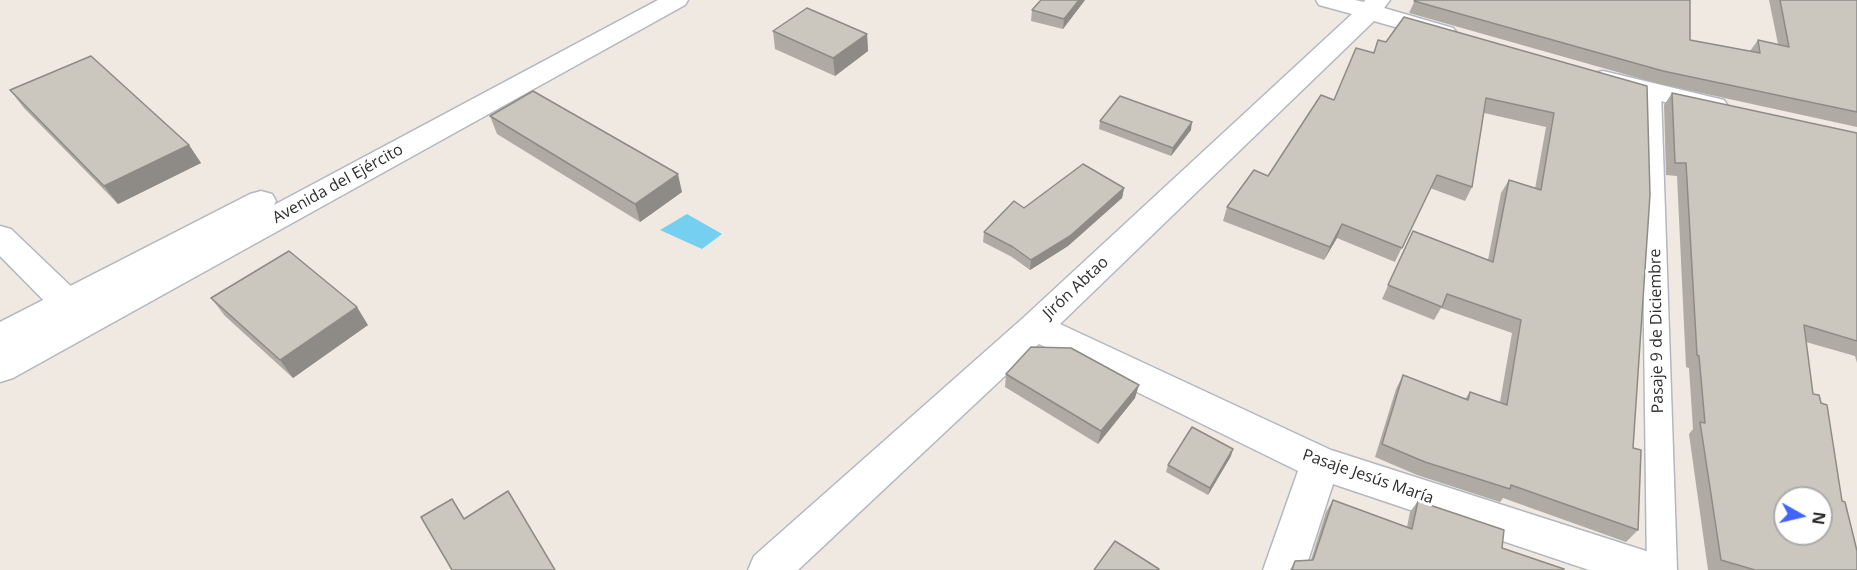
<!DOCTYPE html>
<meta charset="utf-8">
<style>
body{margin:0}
#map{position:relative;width:1857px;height:570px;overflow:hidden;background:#efe9e1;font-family:"Open Sans",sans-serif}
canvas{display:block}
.north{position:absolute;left:1773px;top:486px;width:60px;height:60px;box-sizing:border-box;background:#fff;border:2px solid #ababab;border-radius:50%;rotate:98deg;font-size:16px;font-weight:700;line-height:24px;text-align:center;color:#2e2e2e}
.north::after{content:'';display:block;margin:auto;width:21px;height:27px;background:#4264fb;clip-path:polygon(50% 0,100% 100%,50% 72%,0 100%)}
</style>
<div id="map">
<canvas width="1857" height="570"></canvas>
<div class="north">N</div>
</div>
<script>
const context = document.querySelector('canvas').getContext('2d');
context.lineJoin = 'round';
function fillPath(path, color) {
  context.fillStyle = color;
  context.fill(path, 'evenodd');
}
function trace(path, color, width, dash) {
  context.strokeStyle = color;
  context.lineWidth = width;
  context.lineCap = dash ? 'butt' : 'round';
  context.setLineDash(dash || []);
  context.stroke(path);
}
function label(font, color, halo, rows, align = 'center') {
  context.font = font + ' "Open Sans",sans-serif';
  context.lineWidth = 6;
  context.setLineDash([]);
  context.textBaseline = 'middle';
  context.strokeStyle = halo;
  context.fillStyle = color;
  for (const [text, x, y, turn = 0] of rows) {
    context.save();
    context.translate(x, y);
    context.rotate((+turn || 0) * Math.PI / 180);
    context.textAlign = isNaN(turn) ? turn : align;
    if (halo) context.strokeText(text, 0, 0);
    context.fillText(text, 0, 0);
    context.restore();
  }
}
const water = new Path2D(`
 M687,214L722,234L702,249L660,230Z`);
const lane = new Path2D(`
 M1651,86L1658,88L1661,92L1677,570H1647L1641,92L1644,88Z`);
const street = new Path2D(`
 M1316,0H1355L1364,2L1365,0H1390L1384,8L1453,28L1457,33L1453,38L1444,41L1374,21L1060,324L1331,450L1646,551L1661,556L1667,570H1589L1333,484L1305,570H1263L1298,471L1039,344L798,570H748L754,556L1023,318L1352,14L1319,5Z
 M1603,71L1724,100L1728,106L1724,112L1714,114L1594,85L1590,79L1594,73Z
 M0,226L11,229L79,294L84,303L79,312L67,315L55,312L0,256Z`);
const secondary = new Path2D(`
 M658,0H688L685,5L13,378L0,382V322L250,194L261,191L272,194L276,201L274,205Z`);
const wall = new Path2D(`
 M1041,0H1085L1063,29L1031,21L1032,10Z
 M1415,0L1690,40L1750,51L1758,40L1778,44L1769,0H1857V127L1656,83L1409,13Z
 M773,31L867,34L868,51L835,76L775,49Z
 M1386,42L1647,86L1633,448L1638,530L1626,542L1503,498L1500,502L1417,475L1375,457L1396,389L1403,375L1465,399L1470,392L1500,402L1512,333L1441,308L1434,320L1382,299L1406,245L1488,260L1501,193L1509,180L1535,189L1546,127L1484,113L1472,187L1465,201L1430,188L1395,262L1337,238L1324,260L1223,221L1227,207L1268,176L1334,100L1373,52Z
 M10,90L189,145L201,163L118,204L24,108Z
 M1672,93L1857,133V363L1855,356L1806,342L1813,394L1842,501L1857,570H1708L1689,434L1693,429L1689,368L1686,367L1677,176L1666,175L1664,105Z
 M490,116L682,192L640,222L497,134Z
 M1100,121L1191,130L1171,156L1099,129Z
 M1124,188L1122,198L1068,246L1030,270L1012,257L983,242L984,232L1024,208Z
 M211,298L368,325L293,378L225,316Z
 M1006,374L1135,398L1098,444L1005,387Z
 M1231,456L1208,495L1166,472L1168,465Z
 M1333,500L1407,527L1410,512L1418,501L1502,548L1564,570H1290L1295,561L1311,560L1326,512Z`);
const shadedWall = new Path2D(`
 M1079,0H1085L1063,29L1064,19Z
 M867,34L868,51L835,76L833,58Z
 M1192,122L1191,130L1171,156L1173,148Z
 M189,145L201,163L118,204L104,186Z
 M678,174L682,192L640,222L635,204Z
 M1124,188L1122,198L1068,246L1030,270L1031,260Z
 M1342,224L1337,238L1324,260L1330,247Z
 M357,307L368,325L293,378L280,360Z
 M1139,385L1135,398L1098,444L1101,431Z
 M1233,449L1231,456L1208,495L1210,488Z`);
const building = new Path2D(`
 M1041,0H1079L1064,19L1032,10Z
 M1415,0H1690V40L1760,53L1758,40L1789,47L1780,0H1857V112L1663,71L1414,1Z
 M807,8L867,34L833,58L773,31Z
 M1404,17L1647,86L1650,195L1633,448L1641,450L1638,530L1511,485L1510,489L1425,462L1382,444L1403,375L1468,400L1470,392L1507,405L1521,320L1447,294L1442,307L1388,285L1413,231L1493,262L1509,180L1541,190L1554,113L1486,98L1472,187L1437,175L1402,248L1342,224L1330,247L1227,207L1254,170L1268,176L1321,95L1334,100L1356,48L1374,53L1378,40L1386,42Z
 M91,56L189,145L104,186L10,90Z
 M533,91L678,174L635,204L490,116Z
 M1672,93L1857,133V341L1804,325L1813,394L1819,395L1821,403L1827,405L1842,501L1845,502L1857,551V570H1755L1721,560L1700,422L1705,423L1699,356L1697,355L1686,163H1675ZM1785,498H1821V534H1785Z
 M1120,96L1192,122L1173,148L1100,121Z
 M1083,164L1124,188L1070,236L1031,260L1013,247L984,232L1014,201L1024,208Z
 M289,251L357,307L280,360L211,298Z
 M1031,347L1071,348L1139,385L1101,431L1006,374Z
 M1192,427L1233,449L1210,488L1168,465Z
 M508,491L555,570H452L421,517L452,499L464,519Z
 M1333,500L1412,529L1418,501L1504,530L1502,548L1564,569V570H1292L1295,561L1313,560Z
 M1115,541L1159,569L1158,570H1094Z`);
const streetNames = [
 ["Avenida del Ejército",338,184,-29],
 ["Jirón Abtao",1076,288,-43],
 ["Pasaje 9 de Diciembre",1657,331,-91],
 ["Pasaje Jesús María",1368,477,19]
];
fillPath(water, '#75cff0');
trace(lane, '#b4b7c1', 3);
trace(street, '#b4b7c1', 3);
trace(secondary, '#b4b7c1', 3);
fillPath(lane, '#fff');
fillPath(street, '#fff');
fillPath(secondary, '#fff');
fillPath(wall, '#afaba4');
fillPath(shadedWall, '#8e8b86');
fillPath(building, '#cbc7bf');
trace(building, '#8e8b86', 1.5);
label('16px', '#2e2e2e', '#fff', streetNames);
</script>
